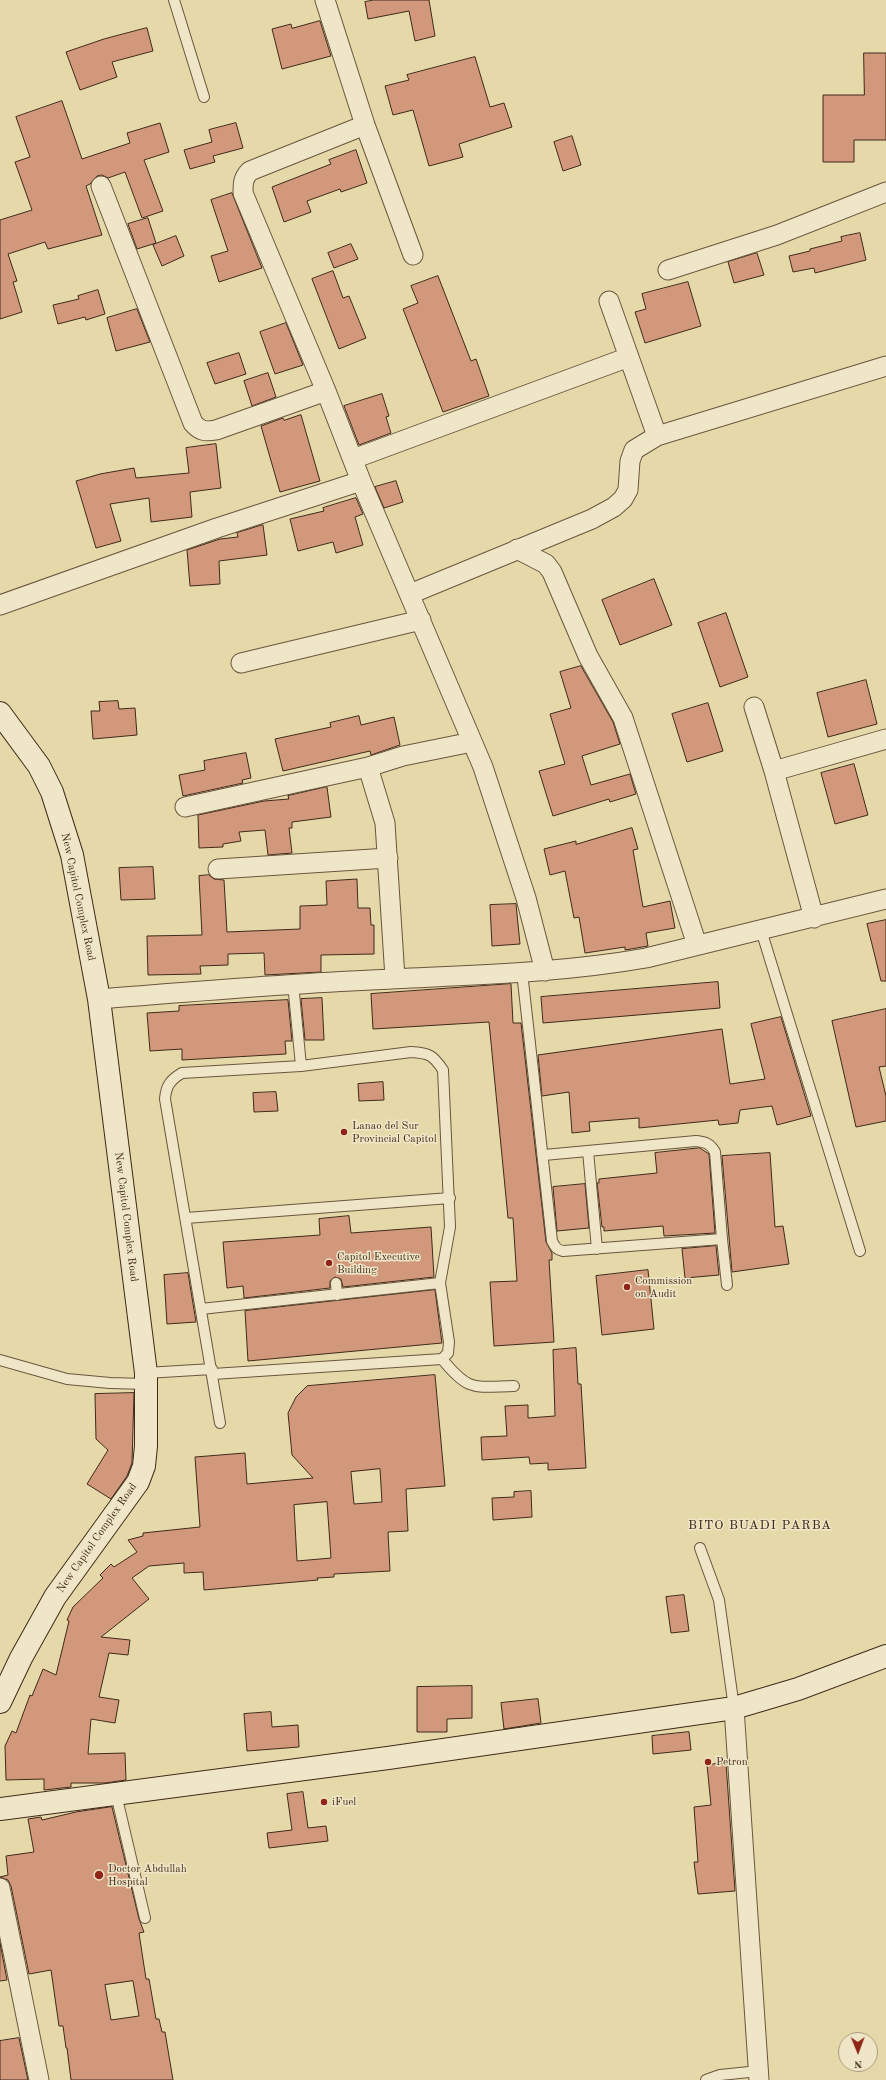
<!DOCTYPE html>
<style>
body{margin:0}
#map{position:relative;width:886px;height:2080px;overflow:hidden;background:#e6d9a9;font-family:"Old Standard TT",serif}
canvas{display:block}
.north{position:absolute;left:838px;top:2032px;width:40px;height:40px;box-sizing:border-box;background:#efe6c7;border:1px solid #a99a82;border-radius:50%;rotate:179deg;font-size:11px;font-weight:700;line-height:16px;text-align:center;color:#40291a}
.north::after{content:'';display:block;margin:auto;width:14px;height:18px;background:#8f2418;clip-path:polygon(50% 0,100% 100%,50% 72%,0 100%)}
</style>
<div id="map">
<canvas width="886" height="2080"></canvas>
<div class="north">N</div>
</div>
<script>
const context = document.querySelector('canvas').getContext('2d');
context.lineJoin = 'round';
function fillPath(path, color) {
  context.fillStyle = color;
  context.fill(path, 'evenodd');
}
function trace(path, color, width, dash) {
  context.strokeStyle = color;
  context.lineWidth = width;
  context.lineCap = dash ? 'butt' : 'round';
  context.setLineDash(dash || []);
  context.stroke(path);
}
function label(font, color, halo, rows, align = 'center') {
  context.font = font + ' "Old Standard TT",serif';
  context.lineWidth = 3;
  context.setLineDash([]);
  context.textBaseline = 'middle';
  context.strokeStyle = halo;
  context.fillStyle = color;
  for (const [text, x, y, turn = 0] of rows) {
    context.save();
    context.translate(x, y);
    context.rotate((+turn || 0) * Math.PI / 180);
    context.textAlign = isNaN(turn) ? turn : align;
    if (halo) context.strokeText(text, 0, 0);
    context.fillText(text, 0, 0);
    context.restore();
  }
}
const building = new Path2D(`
 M374,0H429L435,36L415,41L409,11L368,19L365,2Z
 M320,21L331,56L282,69L272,29L291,24L292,28Z
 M147,28L153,51L112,62L117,77L80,90L66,52L104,39Z
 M864,53H886V140H854V162H823V95H864Z
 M475,57L490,107L504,103L512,127L459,144L463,157L429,166L413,110L393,115L385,86L409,80L407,75Z
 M62,101L82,159L130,143L127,133L160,123L169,152L144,160L163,211L142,218L125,172L108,178L102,175L97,176L90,184L86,186L102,235L48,249L45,242L8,254L17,281L13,282L22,312L0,319V220L32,210L15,162L30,157L16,117Z
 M236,123L243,148L213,156L215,162L190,169L184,150L212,142L209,130Z
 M572,136L581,165L563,171L554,142Z
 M356,150L367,183L341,192L340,189L307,201L311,212L284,222L272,187L331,164L329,160Z
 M232,193L262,268L219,282L211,256L228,251L211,200Z
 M148,218L156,243L137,249L128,224Z
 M860,233L866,260L815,273L814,268L793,272L789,256L810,251V249L842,241L841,237Z
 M176,236L184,256L162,266L153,245Z
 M351,244L358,259L334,268L328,253Z
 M757,253L764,275L734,283L728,262Z
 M333,271L343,298L349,296L366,338L339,349L312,279Z
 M438,276L471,361L476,359L489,396L443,412L403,309L418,303L411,286Z
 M688,282L701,326L645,343L635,312L646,309L642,294Z
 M98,290L105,314L86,320L85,317L58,324L53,305L79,299L78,296Z
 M137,309L150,342L116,351L107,318Z
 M286,323L303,365L275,374L260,332Z
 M239,353L246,374L215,384L207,363Z
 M268,373L276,397L252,406L244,381Z
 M382,394L389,416L386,417L391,433L359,445L344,406Z
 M301,415L320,481L280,492L261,426L283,418L284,420Z
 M216,444L221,488L190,492L192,517L151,522L149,498L110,504L121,541L96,548L76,481L100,474L134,468L136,478L189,473L186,448Z
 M396,481L403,502L384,508L375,487Z
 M356,498L363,514L355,517L363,545L336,553L333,542L298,551L290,519L324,511L323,508Z
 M263,525L267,555L219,561L220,584L190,586L187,550L220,539L238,537L237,533Z
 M654,579L672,625L620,645L602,600Z
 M726,613L748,677L720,687L698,623Z
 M581,666L613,722L620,744L582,756L591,785L630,774L636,794L610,802L609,799L553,816L539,771L565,764L550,714L571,708L560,672Z
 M866,680L877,724L828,737L817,693Z
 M118,701L119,709L135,708L137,735L93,739L91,711H100L99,702Z
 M708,703L723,751L687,762L672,714Z
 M359,716L361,725L394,717L400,745L371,755L370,751L283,771L275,739L331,727L330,723Z
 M246,753L251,778L242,780L243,783L183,796L179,775L205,770L204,761Z
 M854,764L868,815L835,824L821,773Z
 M327,787L331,817L292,822V828H289L292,853L268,855L265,830L239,832L241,841L223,844V847L199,848L198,815L264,801L289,799L288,796Z
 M632,828L638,849L633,850L643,907L670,901L675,928L646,933L648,946L625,950V947L585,953L579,917L574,918L565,871L550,875L544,849L576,841V844Z
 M153,867L155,899L121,900L119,868Z
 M209,875L214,879L224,880L227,932L300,929V906L327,905L326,881L357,879L358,908H370L371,925H374V954L321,955V972L265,975L264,953L228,954V965L200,966L201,974L148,975L147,936L202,935L199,876Z
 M516,904L520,944L492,946L490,905Z
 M886,920V981H881L867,924Z
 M718,982L720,1008L543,1023L541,997Z
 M511,984L513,1023H521L546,1242L552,1253V1260H549L554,1342L494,1346L490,1282L517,1281L513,1218H508L489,1022L373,1029L371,994Z
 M322,998L324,1040H305L301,999Z
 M288,1000L292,1041H285L286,1054L182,1060V1049L150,1051L147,1013L179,1011V1006Z
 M886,1009V1066L879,1067L886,1096V1121L856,1127L832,1021Z
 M781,1017L811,1116L777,1125L772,1106L740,1110L738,1123L719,1125L718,1120L639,1128V1118L589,1122L590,1131L572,1133L569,1092L542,1096L538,1055L722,1029L730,1084L765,1079L751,1024Z
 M383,1082L384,1100L359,1101L358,1084Z
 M276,1092L278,1111L254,1112L253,1093Z
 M700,1148L709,1154L715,1233L664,1236L663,1226L604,1231V1227H602L597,1183H599V1179L657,1173L655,1153Z
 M770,1153L775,1227L783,1226L789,1264L732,1272L722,1156Z
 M585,1184L589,1228L557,1231L553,1187Z
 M349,1216L351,1233L431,1227L434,1277L343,1287L341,1279L335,1277L330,1281V1288L244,1298L243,1286L227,1288L223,1242L320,1235L319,1219Z
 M716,1246L719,1275L685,1278L682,1249Z
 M648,1270L654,1329L602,1335L596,1276Z
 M188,1273L196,1322L167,1324L164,1275Z
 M435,1290L442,1343L248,1361L245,1311Z
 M576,1348L578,1384H581L586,1468L548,1470V1463L530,1464L529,1457L482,1460L481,1437L507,1436L505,1406L528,1405V1418L555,1416L553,1350Z
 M435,1375L445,1486L406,1489L408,1531L388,1532L390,1571L334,1574V1577L317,1578L318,1580L204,1590L203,1572L184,1573V1563L149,1566L132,1578L149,1599L101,1637L130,1640L128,1655L109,1653L99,1697L119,1700L115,1723L91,1719L88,1754L125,1753L126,1780L105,1783H71V1787L44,1790V1779L6,1780L5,1746L12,1731L16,1733L30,1695L32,1696L43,1669L56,1675L69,1621L67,1620L73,1607L103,1578L100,1575L111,1564L114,1567L137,1552L128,1540L143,1536V1533L200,1527L195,1457L245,1453L247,1484L313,1478L292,1455L288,1413L296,1397L307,1386ZM380,1469L382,1502L354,1504L351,1472ZM327,1502L331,1558L297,1561L294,1505Z
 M134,1393L132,1463L127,1476L111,1499L87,1484L108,1450L96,1439L95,1394Z
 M531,1491L532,1517L493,1520L492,1498L514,1497V1492Z
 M684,1595L689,1631L671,1633L666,1597Z
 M472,1686V1718L447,1719V1732H417V1687Z
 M538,1699L541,1723L504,1729L501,1703Z
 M271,1712L272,1727L298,1725L299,1747L247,1751L244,1714Z
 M689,1732L691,1750L653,1754L652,1736Z
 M726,1763L735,1891L698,1894L694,1862H698L694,1807L711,1805L707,1765Z
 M303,1792L308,1828L326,1826L328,1841L269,1848L267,1833L292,1830L287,1794Z
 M112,1807L139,1919L144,1932L139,1933L146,1979H149L156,2019H159L162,2032H165L173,2080H71L67,2048H66L63,2026H59L51,1970L29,1974L11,1886L8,1880L0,1877L8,1875L6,1856L34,1852L28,1819L41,1817L42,1820L76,1812ZM133,1981L139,2016L111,2020L105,1985Z
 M0,1943L7,1980L0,1981Z
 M19,2038L28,2080H0V2041Z`);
const lane = new Path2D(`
 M174,0L204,97
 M761,930L860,1251
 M522,972L552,1241C555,1247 557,1250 563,1251L722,1239L727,1285
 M293,983L301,1066
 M588,1151L597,1249
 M544,1155L696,1141C705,1142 710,1143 715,1152L722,1239
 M186,1218L450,1198
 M336,1283L337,1295
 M201,1309L440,1283
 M442,1359C469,1392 473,1387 514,1386
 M0,1360L67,1379L110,1383L146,1384
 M146,1373L212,1369
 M213,1374L442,1359L448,1353L449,1342L440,1283L450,1227L443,1070C433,1055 429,1053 411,1052L301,1066L182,1073C170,1080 166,1086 165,1099L220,1423
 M700,1548L719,1600L734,1708
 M116,1794L145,1918
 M706,2080L720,2075L759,2071`);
const street = new Path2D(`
 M325,0L365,125L413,255
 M101,186L193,423C200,431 205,432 216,430L326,391
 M668,270L777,235L886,192
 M609,301L657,436L886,366
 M353,459L629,357
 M361,481L326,391L243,193C243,183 243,178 250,171L365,125
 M517,549L546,564L552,572L588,656L623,718L697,945
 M410,594L592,519L614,507L623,499L628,490L630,461L634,450L657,436
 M0,605L217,528L361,481L483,767L526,898L545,971
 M241,663L421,620
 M754,707L774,771L814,918
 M368,767L403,756L472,742
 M774,771L886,739
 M185,807L368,767L385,823L395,978
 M218,869L388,858
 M99,999C189,992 280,984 371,980C463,975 555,974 646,958L886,899
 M734,1708L759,2080
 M0,1888L39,2080`);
const secondary = new Path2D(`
 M0,713L39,766L52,792L72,855L99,999L146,1373V1446L144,1466L138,1482L55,1597L21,1658L0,1702
 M0,1809L388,1758L734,1708L798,1689L886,1656`);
const markers = [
 [344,1132,4,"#8f2418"],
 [329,1263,4,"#8f2418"],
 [627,1287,4,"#8f2418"],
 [708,1762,4,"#8f2418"],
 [324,1802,4,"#8f2418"],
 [99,1875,5,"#8f2418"]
];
const streetNames = [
 ["New Capitol Complex Road",78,897,78],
 ["New Capitol Complex Road",126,1217,83],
 ["New Capitol Complex Road",97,1538,-55]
];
const poiNames = [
 ["Lanao del Sur",352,1126],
 ["Provincial Capitol",352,1139],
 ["Capitol Executive",337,1257],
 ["Building",337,1270],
 ["Commission",635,1281],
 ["on Audit",635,1294],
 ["Petron",716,1762],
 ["iFuel",332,1802],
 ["Doctor Abdullah",108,1869],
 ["Hospital",108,1882]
];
const quarterNames = [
 ["BITO BUADI PARBA",760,1526]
];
fillPath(building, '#d1987c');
trace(building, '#40291a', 1);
trace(lane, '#6a553e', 12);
trace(street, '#6a553e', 21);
trace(secondary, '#40291a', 24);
trace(lane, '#efe6c7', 10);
trace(street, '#efe6c7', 19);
trace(secondary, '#efe6c7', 22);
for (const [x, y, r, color] of markers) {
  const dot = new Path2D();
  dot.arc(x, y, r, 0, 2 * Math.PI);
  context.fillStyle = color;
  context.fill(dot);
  trace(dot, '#efe6c7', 1.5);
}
label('11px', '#40291a', '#efe6c7', streetNames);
label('11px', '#40291a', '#efe6c7', poiNames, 'left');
context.letterSpacing = '1px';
label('13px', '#40291a', '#efe6c7', quarterNames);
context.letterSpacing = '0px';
</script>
